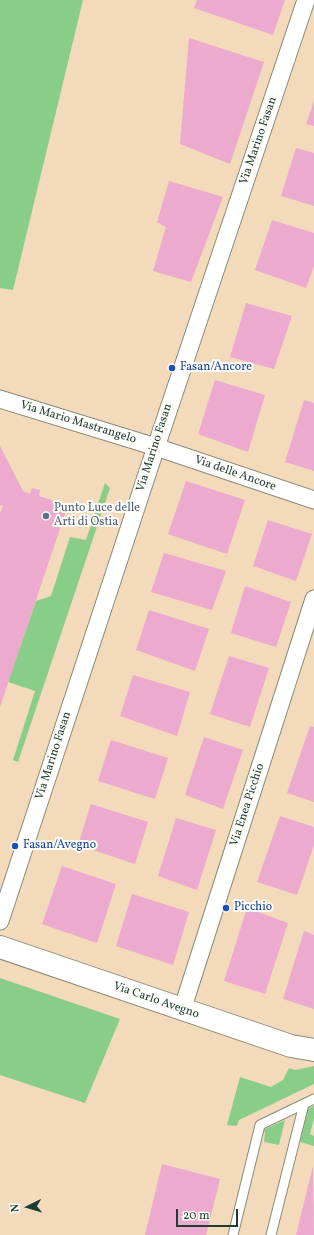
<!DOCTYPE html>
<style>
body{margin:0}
#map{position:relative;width:314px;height:1235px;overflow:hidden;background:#f2daba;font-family:Vollkorn,serif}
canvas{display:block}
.north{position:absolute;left:8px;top:1187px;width:40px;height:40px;-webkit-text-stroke:3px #fdfcf7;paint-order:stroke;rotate:265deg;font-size:11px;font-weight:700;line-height:16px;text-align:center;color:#1f3d34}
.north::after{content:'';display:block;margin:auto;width:14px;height:18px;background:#1f3d34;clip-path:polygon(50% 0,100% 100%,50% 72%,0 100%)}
.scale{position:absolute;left:176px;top:1209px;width:62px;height:18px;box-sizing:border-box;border:2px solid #1f3d34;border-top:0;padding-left:5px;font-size:12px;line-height:14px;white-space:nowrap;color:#1f3d34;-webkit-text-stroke:3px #fdfcf7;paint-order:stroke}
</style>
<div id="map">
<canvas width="314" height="1235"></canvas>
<div class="north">N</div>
<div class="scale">20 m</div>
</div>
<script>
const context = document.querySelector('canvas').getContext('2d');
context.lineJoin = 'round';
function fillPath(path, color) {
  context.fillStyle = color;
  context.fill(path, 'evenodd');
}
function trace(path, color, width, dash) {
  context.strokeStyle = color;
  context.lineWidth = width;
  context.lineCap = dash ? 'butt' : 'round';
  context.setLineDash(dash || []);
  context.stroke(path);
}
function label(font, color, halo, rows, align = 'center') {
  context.font = font + ' Vollkorn,serif';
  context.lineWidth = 4;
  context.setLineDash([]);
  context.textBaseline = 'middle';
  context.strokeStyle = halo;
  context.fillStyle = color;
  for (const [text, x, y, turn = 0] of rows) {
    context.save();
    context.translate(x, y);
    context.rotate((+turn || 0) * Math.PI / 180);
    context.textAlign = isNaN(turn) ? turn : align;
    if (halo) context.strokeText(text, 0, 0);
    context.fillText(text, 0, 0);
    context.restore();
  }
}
const green = new Path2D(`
 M0,0H83L13,290L0,288Z
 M105,483L110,488L18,762L13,760L35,691L8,682L36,601L51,596L70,537L86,540Z
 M0,978L120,1019L85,1103L0,1075Z
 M314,1066V1084L239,1120L237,1126L227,1125L240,1077L271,1087L283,1080L289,1068L295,1070Z
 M314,1106V1118L310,1134L314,1136V1146L300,1142L308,1108Z
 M285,1120L279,1145L264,1142L265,1132L263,1130Z`);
const building = new Path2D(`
 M197,0H285L273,35L194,8Z
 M189,38L264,62L230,164L180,144Z
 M314,101V126L306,124Z
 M296,148L314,153V206L281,196Z
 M169,181L223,197L191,282L153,271L166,227L157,222Z
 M272,220L314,233V266L306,288L255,270Z
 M246,303L292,316L274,369L230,357Z
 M215,380L265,395L248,452L198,434Z
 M304,400L314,403V471L285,462Z
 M0,446L23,491L30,494L32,488L40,490L39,496L68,505L0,707V513L3,506L0,505Z
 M186,481L245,500L227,554L168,534Z
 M268,520L312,534L296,581L253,566Z
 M164,553L226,571L212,610L151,592Z
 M245,586L291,602L276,647L231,633Z
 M149,610L209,629L195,671L136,650Z
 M229,656L269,668L250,727L210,714Z
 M133,675L190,692L177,736L120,716Z
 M310,726L314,727V802L287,793Z
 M204,737L243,750L223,809L185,795Z
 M111,740L168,758L155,799L98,781Z
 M91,804L148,822L135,864L78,845Z
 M280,816L314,827V845L297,895L257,882Z
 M176,818L216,830L197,890L158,876Z
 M62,866L116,884L97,943L42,924Z
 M132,894L189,912L173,965L116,946Z
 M247,908L288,923L265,994L224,981Z
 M304,931L314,935V1009L283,999Z
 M162,1164L220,1179L206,1235H145Z
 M313,1166L314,1235H296Z`);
const service = new Path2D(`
 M233,1235L260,1125L314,1099
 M271,1235L304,1104`);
const minor = new Path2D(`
 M0,399L156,447L314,500
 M0,921L156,447L306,0
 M182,1010L314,599`);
const tertiary = new Path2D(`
 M0,947L291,1046L314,1050`);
const markers = [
 [172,368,4,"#1a4fb4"],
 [46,516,4,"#5c6f8a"],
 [15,846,4,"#1a4fb4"],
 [226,908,4,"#1a4fb4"]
];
const streetNames = [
 ["Via Marino Fasan",259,141,-71],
 ["Via Mario Mastrangelo",78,423,17],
 ["Via Marino Fasan",155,448,-72],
 ["Via delle Ancore",235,474,19],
 ["Via Marino Fasan",54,756,-72],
 ["Via Enea Picchio",248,805,-72],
 ["Via Carlo Avegno",156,1001,19]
];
const transitNames = [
 ["Fasan/Ancore",180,368],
 ["Fasan/Avegno",23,846],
 ["Picchio",234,908]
];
const serviceNames = [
 ["Punto Luce delle",54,509],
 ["Arti di Ostia",54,523]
];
fillPath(green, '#89ce88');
fillPath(building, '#ecaace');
trace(service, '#888c77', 11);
trace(minor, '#888c77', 19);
trace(tertiary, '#888c77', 24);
trace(service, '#fff', 9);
trace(minor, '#fff', 17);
trace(tertiary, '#fff', 22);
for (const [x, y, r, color] of markers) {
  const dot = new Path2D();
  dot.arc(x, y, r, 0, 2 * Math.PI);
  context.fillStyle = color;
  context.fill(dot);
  trace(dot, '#fdfcf7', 1.5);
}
label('12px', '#1f3d34', '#fdfcf7', streetNames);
label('12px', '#164399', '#fdfcf7', transitNames, 'left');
label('12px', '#4e5e75', '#fdfcf7', serviceNames, 'left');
</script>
